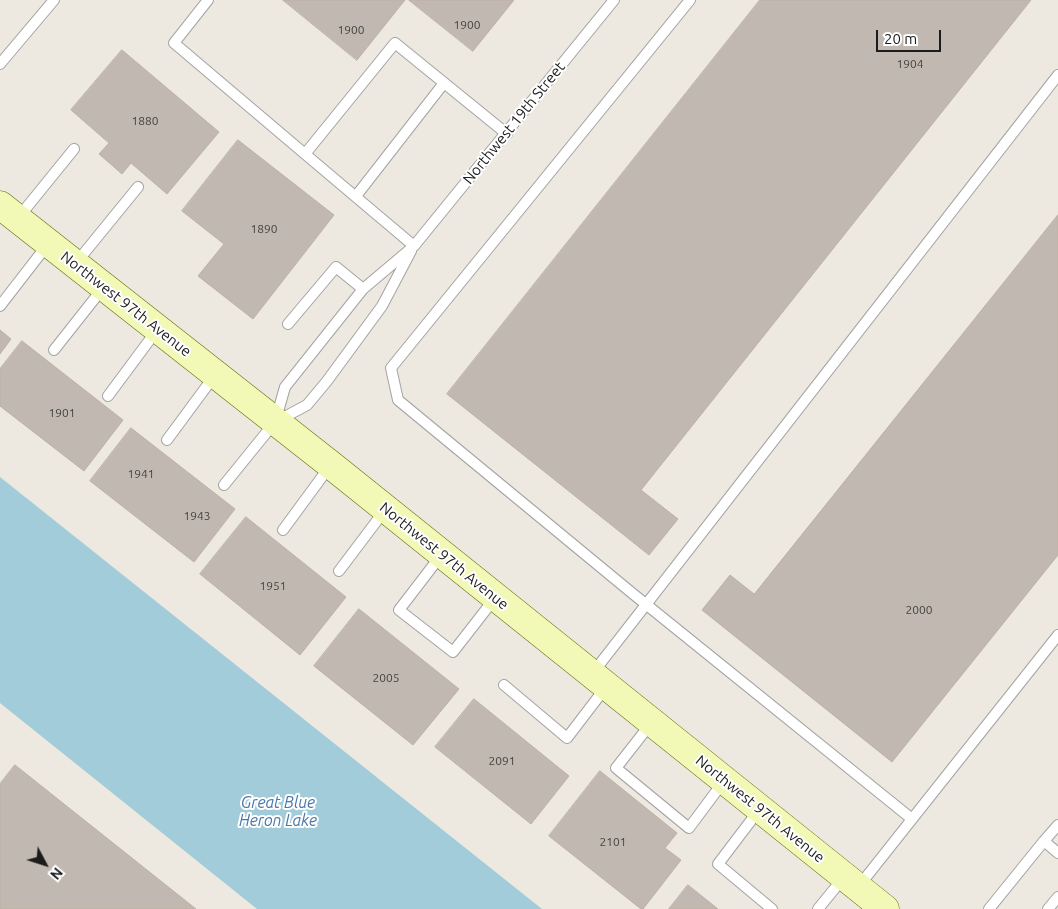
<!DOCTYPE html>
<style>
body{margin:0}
#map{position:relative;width:1058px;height:909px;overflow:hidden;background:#ede9e1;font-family:Ubuntu,sans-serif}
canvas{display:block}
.north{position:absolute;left:20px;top:839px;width:50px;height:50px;-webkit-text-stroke:4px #fff;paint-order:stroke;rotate:130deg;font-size:14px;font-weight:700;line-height:20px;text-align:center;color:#1c1c1c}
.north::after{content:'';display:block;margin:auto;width:18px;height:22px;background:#1c1c1c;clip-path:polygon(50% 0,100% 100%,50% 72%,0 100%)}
.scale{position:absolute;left:876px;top:30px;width:65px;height:22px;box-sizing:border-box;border:2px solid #1c1c1c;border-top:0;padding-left:6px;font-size:15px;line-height:18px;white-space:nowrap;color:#1c1c1c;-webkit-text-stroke:4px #fff;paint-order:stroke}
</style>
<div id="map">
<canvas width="1058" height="909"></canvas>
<div class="north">N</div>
<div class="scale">20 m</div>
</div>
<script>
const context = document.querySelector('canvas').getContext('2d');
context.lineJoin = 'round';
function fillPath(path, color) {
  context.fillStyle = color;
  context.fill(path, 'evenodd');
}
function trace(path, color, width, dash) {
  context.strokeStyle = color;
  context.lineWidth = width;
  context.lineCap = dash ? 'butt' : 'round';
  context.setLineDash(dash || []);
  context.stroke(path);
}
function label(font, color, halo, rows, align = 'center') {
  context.font = font + ' Ubuntu,sans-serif';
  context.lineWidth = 4;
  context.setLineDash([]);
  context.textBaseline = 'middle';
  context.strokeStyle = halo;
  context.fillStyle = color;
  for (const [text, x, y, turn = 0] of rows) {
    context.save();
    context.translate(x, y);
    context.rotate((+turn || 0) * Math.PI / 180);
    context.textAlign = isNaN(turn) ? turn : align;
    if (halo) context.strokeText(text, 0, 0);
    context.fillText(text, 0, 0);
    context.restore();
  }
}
const water = new Path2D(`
 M0,477L542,909H257L0,703Z`);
const building = new Path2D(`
 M283,0H405L357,60Z
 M409,0H514L473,51Z
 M760,0H1031L641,490L678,519L649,555L447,394Z
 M122,50L219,132L167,194L131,163L122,174L99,154L109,143L71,110Z
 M238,140L334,215L253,319L198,276L224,244L182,211Z
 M1058,215V555L892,762L702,610L730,575L754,594Z
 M0,330L11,339L0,354Z
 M22,341L123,420L84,471L0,406V369Z
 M131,428L235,509L194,562L90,481Z
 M246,517L346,597L300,655L200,574Z
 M359,609L459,689L413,745L314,666Z
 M474,699L569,776L531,824L435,747Z
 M15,765L196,909H0V784Z
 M600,771L677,833L665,848L681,860L643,909H641L549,836Z
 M688,885L718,909H669Z`);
const lane = new Path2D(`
 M208,0L174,43L305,154
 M690,0L391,368L398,400L632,593L912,819
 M0,64L54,0
 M356,196L444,83
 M18,218L74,149
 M414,246L305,154L395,43L507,134
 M76,263L138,187
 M0,306L48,244
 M288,324L336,267L363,289
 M54,350L103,288
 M108,396L157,330
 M277,421L307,405L327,381L382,306L411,251
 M167,440L215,375
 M224,485L275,422L285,387L363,289L414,246L614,0
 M283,530L330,466
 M442,554L399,610L453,652L495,598
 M339,571L385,510
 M592,674L1058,75
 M504,685L567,738L606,687
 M652,722L616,768L689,828L724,781
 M759,810L718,864L772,909
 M1044,841L1058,825
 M859,886L1058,635
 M818,909L844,877
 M989,909L1044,841L1058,853
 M1048,909L1058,897`);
const secondary = new Path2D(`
 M0,205L331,465L885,909`);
const numberNames = [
 ["1900",467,25],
 ["1900",351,30],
 ["1904",910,64],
 ["1880",145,121],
 ["1890",264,229],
 ["1901",62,413],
 ["1941",141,474],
 ["1943",197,516],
 ["1951",273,586],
 ["2000",919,610],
 ["2005",386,678],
 ["2091",502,761],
 ["2101",613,842]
];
const streetNames = [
 ["Northwest 19th Street",514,123,-51],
 ["Northwest 97th Avenue",126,304,38],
 ["Northwest 97th Avenue",444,556,39],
 ["Northwest 97th Avenue",760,809,39]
];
const waterNames = [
 ["Great Blue",278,803],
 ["Heron Lake",278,821]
];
fillPath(water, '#a2ccda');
fillPath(building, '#c1b9b1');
trace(building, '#beb0a4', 1);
trace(lane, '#a3a3a3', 12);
trace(secondary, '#616f07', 29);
trace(lane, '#fff', 10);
trace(secondary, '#f2f8b5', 28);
label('12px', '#454341', null, numberNames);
label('15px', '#1c1c1c', '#fff', streetNames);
label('italic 16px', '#4b77a9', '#fff', waterNames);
</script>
